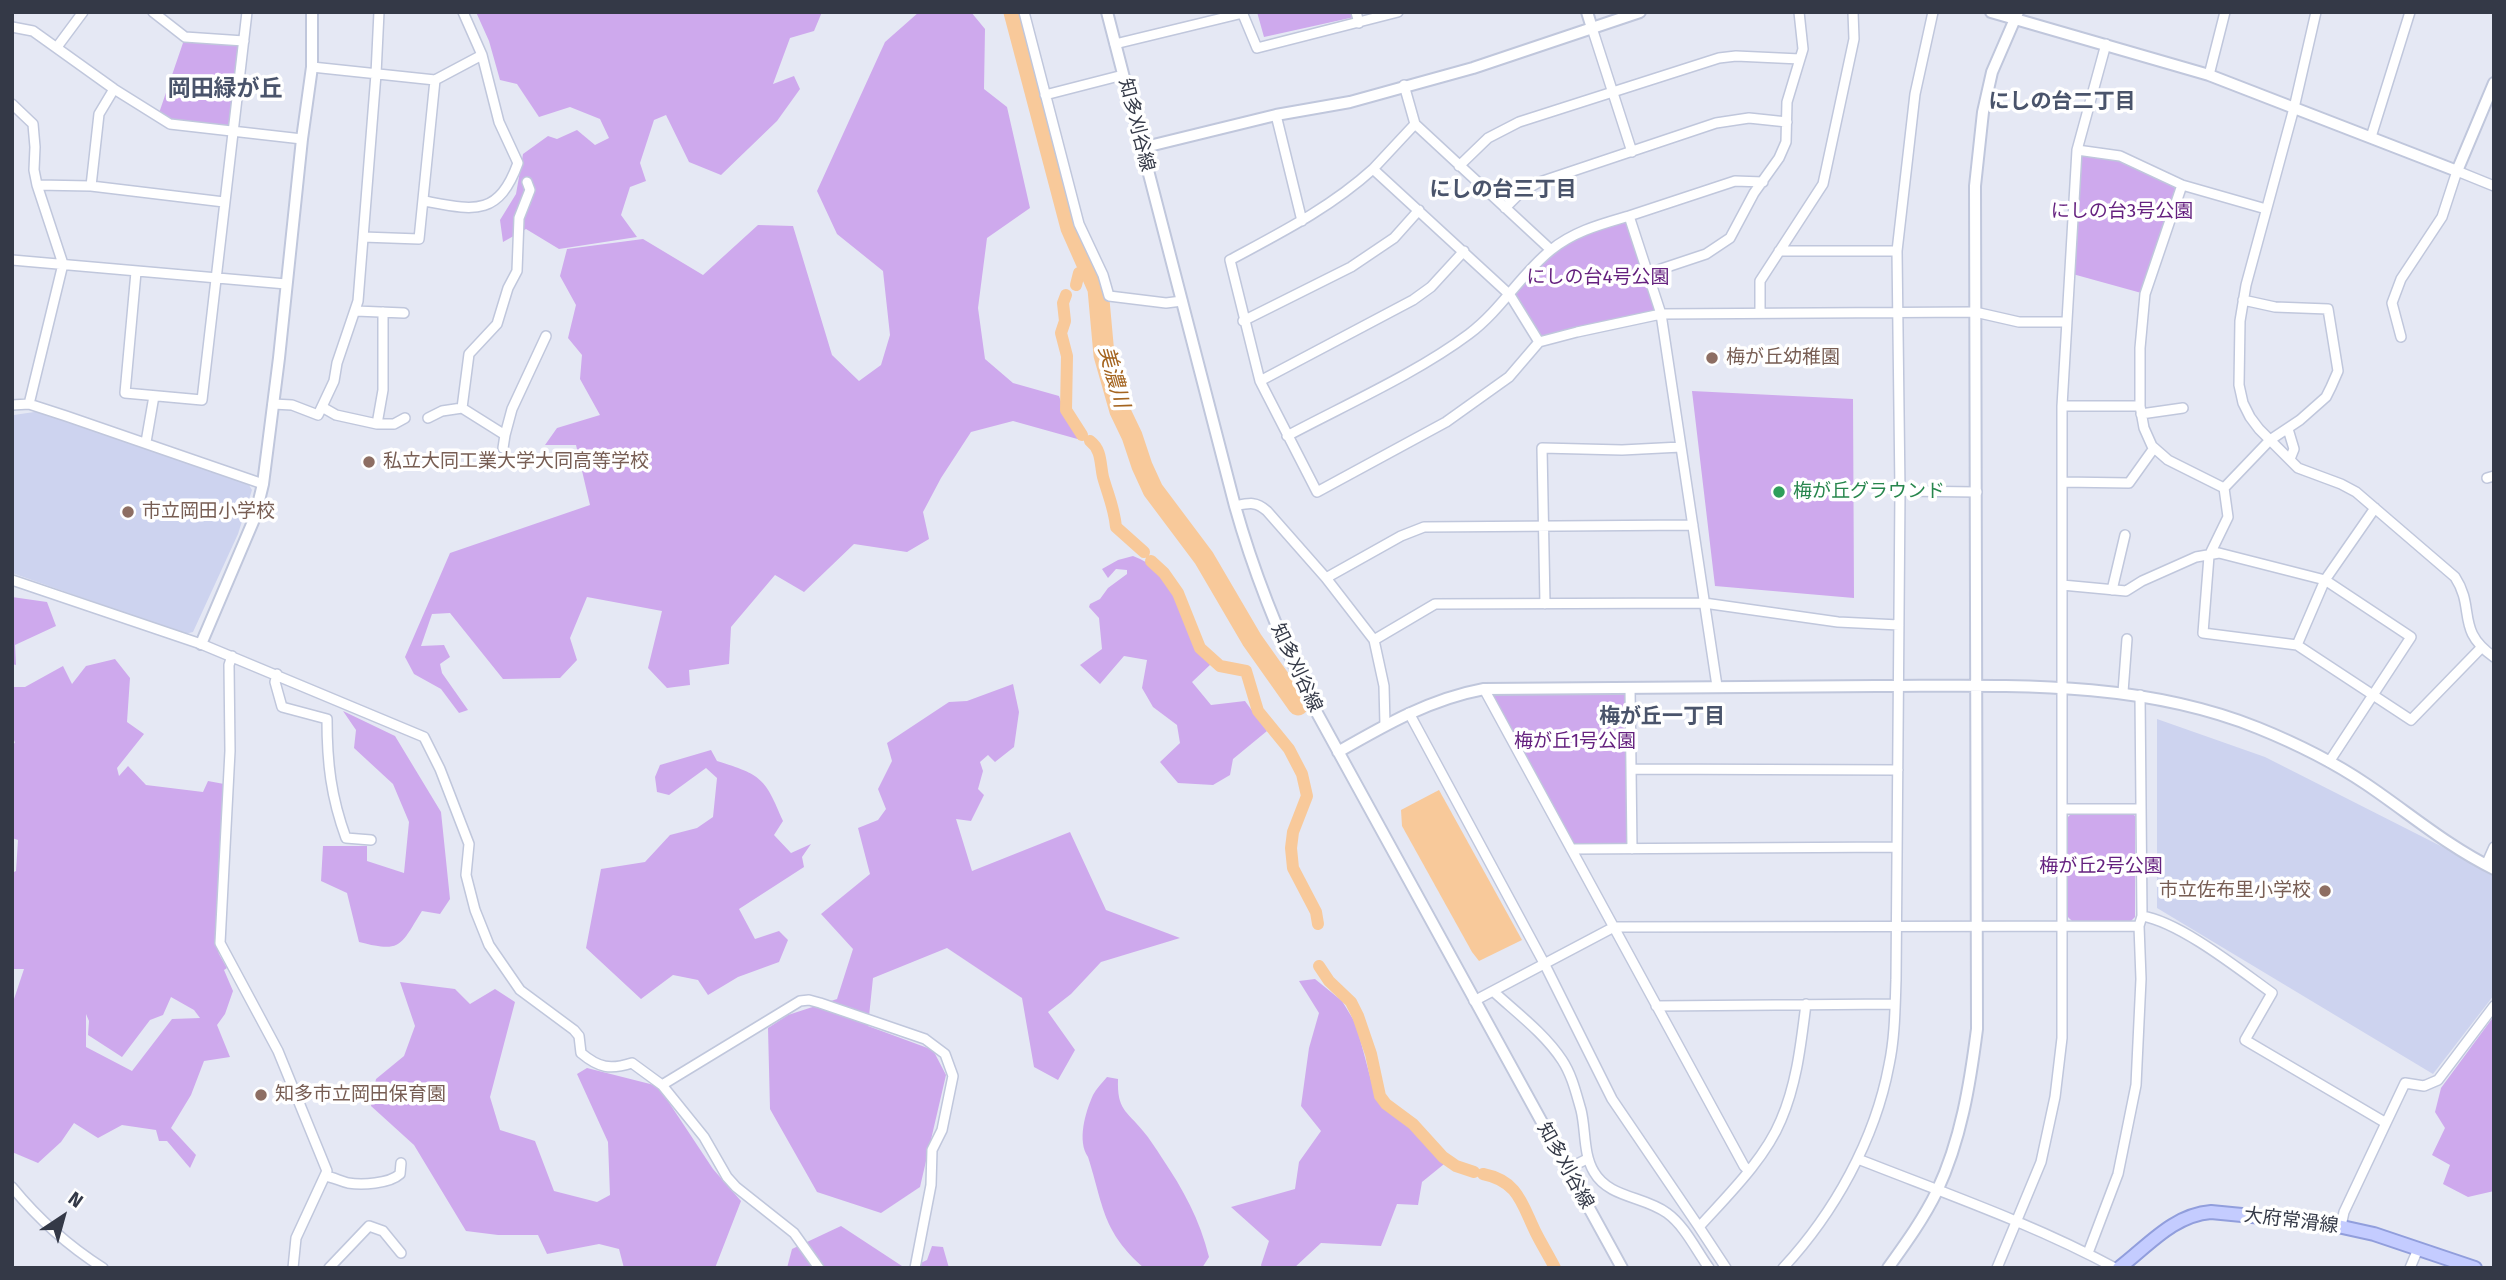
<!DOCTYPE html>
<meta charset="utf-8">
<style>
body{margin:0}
#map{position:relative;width:2506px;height:1280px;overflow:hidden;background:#e5e8f4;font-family:"Fira Sans",sans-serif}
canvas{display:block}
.frame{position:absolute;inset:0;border:14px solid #343947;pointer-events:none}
.north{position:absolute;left:28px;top:1182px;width:70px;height:70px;-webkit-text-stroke:5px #fff;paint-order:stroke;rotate:36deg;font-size:19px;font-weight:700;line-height:28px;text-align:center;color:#343947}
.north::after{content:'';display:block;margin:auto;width:24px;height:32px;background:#343947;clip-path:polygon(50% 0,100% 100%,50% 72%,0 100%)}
</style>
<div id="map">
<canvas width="2506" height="1280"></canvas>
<div class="frame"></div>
<div class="north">N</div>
</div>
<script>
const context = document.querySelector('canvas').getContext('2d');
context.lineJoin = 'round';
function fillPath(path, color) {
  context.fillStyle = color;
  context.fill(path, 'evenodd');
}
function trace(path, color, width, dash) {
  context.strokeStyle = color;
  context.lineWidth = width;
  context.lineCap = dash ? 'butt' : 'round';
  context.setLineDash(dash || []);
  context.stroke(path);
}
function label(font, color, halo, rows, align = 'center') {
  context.font = font + ' "Fira Sans","Noto Sans JP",sans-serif';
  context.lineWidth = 7;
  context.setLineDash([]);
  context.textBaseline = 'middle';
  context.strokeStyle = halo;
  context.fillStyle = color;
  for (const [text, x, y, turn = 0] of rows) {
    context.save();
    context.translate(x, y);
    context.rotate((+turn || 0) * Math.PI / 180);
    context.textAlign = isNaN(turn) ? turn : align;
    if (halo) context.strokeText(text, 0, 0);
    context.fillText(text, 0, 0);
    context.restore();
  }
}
const education = new Path2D(`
 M41,411L249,485L252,490L238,534L193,632L185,634L12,573L14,415Z
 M2157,719L2265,757L2494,873V995L2433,1074L2157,908Z`);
const green = new Path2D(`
 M476,12H822L814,31L790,38L773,84L794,76L800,89L777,121L721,175L689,162L666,115L654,120L640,163L646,181L630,187L621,215L637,237L559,249L526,229L503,242L500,220L516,194L523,154L548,136L557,139L577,130L595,145L609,138L600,119L570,107L539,117L517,84L500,80L489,41Z
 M919,12H971L985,29L984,89L1007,107L1030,208L987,238L978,308L985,359L1013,383L1059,396L1067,419L1081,440L1013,421L971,432L941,478L923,512L929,539L907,552L854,544L804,592L775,575L731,627L729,664L689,670L690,685L667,688L648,668L662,611L587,597L570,638L577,660L560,678L503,679L450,613L432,614L421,646L444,645L450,657L440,664L442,673L468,710L459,713L441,689L414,674L405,657L450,553L590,505L576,445H545L557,428L600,415L580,379L582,355L568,338L576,305L560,276L567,249L643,239L703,275L758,225L793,226L832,355L859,381L881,365L890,335L883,271L837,234L817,191L885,42Z
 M1257,12H1358L1359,16L1264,37Z
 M185,37L244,41L234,130L170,124L158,116Z
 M2077,150L2120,156L2182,185L2145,294L2069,273Z
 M1629,216L1661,314L1539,342L1510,295L1568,238Z
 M1692,391L1853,399L1854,598L1715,586Z
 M1133,556C1173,570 1180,614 1197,647C1200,653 1206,658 1211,664L1192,682L1211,705L1245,701L1267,731L1233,759L1230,775L1213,785L1178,783L1160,762L1180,743L1177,725L1153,707L1142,688L1147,660L1124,656L1100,684L1080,665L1102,649L1099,618L1089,607L1090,604L1100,599L1108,588L1127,574V570L1116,569L1108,578L1102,569L1118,560Z
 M12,597L47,602L56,626L15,645L16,665L12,664Z
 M115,659L130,678L127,722L144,734L117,768L119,776L128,766L146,785L203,792L208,781L224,784L215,937L219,954L227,968L224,970L233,991L225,1014L217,1025L230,1057L204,1061L191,1095L171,1128L196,1155L190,1168L167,1141H159L156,1130L122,1125L98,1138L74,1123L61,1142L38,1163L12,1152V1005L24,969H12V873L16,871L18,840L12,838V744L15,743L12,734V687H25L63,666L72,684L86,666ZM171,997L194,1010L200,1018L172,1019L132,1071L86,1047V1014L89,1021L88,1035L122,1057L150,1020L163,1015Z
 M1013,684L1019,712L1014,747L995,762L988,755L980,762L983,771L978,789L984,795L971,821L956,819L972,871L1070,832L1106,910L1180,938L1101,962L1071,994L1048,1012L1075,1050L1058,1080L1034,1067L1022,998L947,948L873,978L868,1026L933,1050L946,1075L920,1187L881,1213L817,1192L770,1109L768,1028L788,1015L837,999L853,949L821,914L870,874L858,828L878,820L886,809L878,789L892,761L887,743L949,702L967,701Z
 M1630,688L1632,849H1571L1484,689Z
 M343,711L395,736L441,812L450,899L440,914L422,911C400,946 402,953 359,942L347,893L321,881L323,846H367V861L404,873L409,822L393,784L354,748L356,730Z
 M711,750L717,761C762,775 765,778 783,821L774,835L791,853L811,844L802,857L804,867L739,909L755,939L779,931L788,940L779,962L738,977L708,995L698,980L673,975L641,999L586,948L601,869L645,862L670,835L697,828L713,817L717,778L706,768L669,795L657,792L655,777L660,765Z
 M2072,813H2132L2135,816V917L2131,921H2072L2067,916L2068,817Z
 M1315,979L1342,1001L1356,1024L1375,1095L1449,1160L1422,1182L1418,1205L1397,1204L1381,1246L1321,1243L1294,1268H1262L1261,1265L1269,1241L1231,1207L1295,1189L1299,1162L1321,1131L1301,1106L1309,1048L1319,1013L1299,981Z
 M400,982L455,989L470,1004L495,989L515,1002L490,1097L500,1130L535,1141L554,1191L597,1202L610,1195L608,1142L577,1074L587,1068L658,1086L713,1169L741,1201L715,1268H624L619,1249L599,1244L547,1254L538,1235H498L466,1231L414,1145L371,1106L376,1079L404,1056L415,1026Z
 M2494,1016V1191L2468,1197L2443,1184L2450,1165L2432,1155L2445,1128L2435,1112L2441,1088Z
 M1107,1077L1118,1079C1117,1110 1126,1110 1143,1131C1150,1139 1156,1149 1162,1158C1183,1189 1200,1220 1209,1257L1202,1268H1144C1102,1231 1104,1207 1088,1157C1077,1141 1085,1113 1093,1095C1096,1089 1102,1083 1107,1077Z
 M841,1226L905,1268H787L792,1249Z
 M932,1246L943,1247L949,1268H910L927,1260Z`);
const water = new Path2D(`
 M1439,790L1522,940L1479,961L1472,952L1402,826L1401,810Z`);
const canal = new Path2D(`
 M1076,285L1079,273
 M1066,295L1063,303L1065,321L1061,333L1067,356L1066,410L1082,435
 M1090,441C1102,450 1100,464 1103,477C1108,495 1114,507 1116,527L1144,552
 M1151,561L1164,573L1178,593L1200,648L1220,666L1246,671L1258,711L1289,749L1302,774L1307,796L1293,832L1291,848L1293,868L1316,912L1318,924
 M1319,966L1329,981L1351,1002L1358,1016L1371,1054L1380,1096L1386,1104L1413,1124L1443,1157L1456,1166L1474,1172
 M1483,1174C1519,1181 1522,1205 1536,1233C1542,1245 1549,1256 1555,1268`);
const river = new Path2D(`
 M1014,12L1071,228L1098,289L1104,355L1120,411L1132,436L1142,466L1153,490L1204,558L1252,640L1298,705`);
const minor = new Path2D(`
 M153,12L185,37L244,41
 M1024,12L1079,224L1103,275L1109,296L1166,303L1182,301
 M1242,12L1257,48L1398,12
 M1356,12L1359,23
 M2316,12L2294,108L2246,285L2240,321L2239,385L2243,403L2250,417L2259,429L2298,468L2341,484L2356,492L2455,577C2476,609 2455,630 2494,657
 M12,27L33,31L114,89L170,124L302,139
 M1592,28L1632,152
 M1115,44L1243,13
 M57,47L83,12
 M312,67L435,80L482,55
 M2209,75L2225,12
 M1404,85L1415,124L1551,250
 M1045,95L1123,75
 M12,104L33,124L35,147L34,170L37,185L63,264L29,404
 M1276,115L1302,221
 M2371,137L2410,12
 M2077,150L2120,156L2182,185L2266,209
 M1459,166L1488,138L1519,122L1719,58L1736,56L1800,59
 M1373,169L1415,124
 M37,185L91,186L224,202
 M2182,185L2145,294L2140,348V406L2144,428L2152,446L2168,460L2224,488L2270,440L2300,420L2326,397L2331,387L2338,371L2328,309L2275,307L2243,300
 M91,186L99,114L114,89
 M424,201C473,210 498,218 518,163L499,122L482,55L463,12
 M1505,208L1520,193L1537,183L1716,123L1749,118L1787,122
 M1629,216L1735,181L1763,182
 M363,237L419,239L435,80
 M1779,251H1897
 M12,260L286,284
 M136,272L125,393L202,400L247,12
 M1649,273L1706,254L1730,238L1754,193L1779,158L1786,142L1787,102L1803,49L1799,12
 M356,311L404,313
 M1760,312V281L1823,184L1854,39L1853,12
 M1243,321L1351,267L1394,238L1419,210
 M2401,337L2392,303L2401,279L2442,217L2457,171L2494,186
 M1539,342L1510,295L1373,169C1330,208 1280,233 1230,260L1260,381L1317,492L1446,422L1509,377L1539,342L1577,332L1661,314L1975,312L2019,322H2065
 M1260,381L1413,300L1431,287L1464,251
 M273,404L292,405L318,415L334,381L337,363L358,301L376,74L379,12
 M12,405L29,404L66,416L263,484
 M2062,406H2140
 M322,407L336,415L377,424L383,390V312
 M462,408L469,354L497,324L508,288L517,271L519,218L530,190L527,182
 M2141,414L2183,408
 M428,418L442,411L462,408L505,435L503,448
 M377,424H394L405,418
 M2288,429L2294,449L2290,459
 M505,435L512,409L546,336
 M1287,436C1345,405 1417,373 1469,334C1501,310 1521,274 1551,250C1574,231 1602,224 1629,216L1661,314L1717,686
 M146,442L154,396
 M2487,478L2494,476
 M2062,482L2129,483L2154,448
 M2224,488L2228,517L2209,556L2203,633L2297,645L2411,720L2481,648
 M1900,491L1977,492
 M1235,506C1249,503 1256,501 1267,511L1326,578L1374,640L1384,686L1385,725
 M1326,578L1401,536L1424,527L1693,525
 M12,580L201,644L424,737L440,769L469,844L466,875L475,910L489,945L520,990L574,1030L579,1036L581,1053C599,1068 610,1070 632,1063L662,1085L704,1137L727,1177L736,1187L794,1233L819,1268
 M2062,585L2126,591L2142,581L2196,557L2219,553L2325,580L2411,637L2329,762
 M2112,590L2125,535
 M1545,604L1542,448L1622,450L1681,447
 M1374,640L1435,604L1704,603L1838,622L1899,625
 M2297,645L2325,580L2375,508
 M232,656L229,665L230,751L220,943L278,1051L327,1171L296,1238L293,1268
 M277,674L275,682L282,707L327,719C327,763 331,797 346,838L371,840
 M1630,688L1632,849
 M1484,689L1744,1166L1749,1171
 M2123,692L2127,639
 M1409,713L1544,963L1612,1099L1699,1227
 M1631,769L1898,770
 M2062,809H2141
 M1571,849L1897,847
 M2486,865L2494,847
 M2142,916C2180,922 2240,970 2272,993L2245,1040L2386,1123L2344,1212L2341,1226
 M1494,992C1517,1013 1545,1034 1562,1060C1572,1075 1576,1093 1581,1110C1586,1130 1583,1154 1594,1172C1609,1198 1644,1196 1667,1213C1685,1226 1696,1250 1709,1268
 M1474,1001L1614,927L2139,926
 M1656,1006L1895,1004
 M662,1085L800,1001L809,1000L820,1003L925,1039L945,1054L953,1076L942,1130L932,1150L931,1185L915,1268
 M2386,1123L2405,1083L2424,1086L2438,1080L2494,1006
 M1858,1159C1944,1193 2034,1224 2115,1268
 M1567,1169L1587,1159
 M325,1176C333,1177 340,1181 348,1183C362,1185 389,1184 400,1174L401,1163
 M12,1187C39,1220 67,1245 103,1268
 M2088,1253L2118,1174L2136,1085L2141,979L2139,926L2142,916L2140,695
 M329,1268L369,1226L383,1231L401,1253
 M1726,1268L1699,1227C1727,1196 1765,1159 1781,1120C1797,1083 1801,1043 1806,1004
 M1783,1268C1834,1213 1875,1140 1889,1065C1895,1037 1895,1008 1896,980L1900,491L1897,251L1915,94L1933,12
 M1997,1268L2041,1162L2055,1097L2062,1038V406L2077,150L2106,44
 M2410,1268L2418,1249`);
const tertiary = new Path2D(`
 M1107,12L1235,506C1254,574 1280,638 1311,702L1622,1268
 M1587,12L1592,28
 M1991,12L2209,75L2457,171L2494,83
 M1141,148L1276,115L1350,102L1473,68L1640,12
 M201,644L255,517L263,484L279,358L302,139L312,67V12
 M1338,752C1385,725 1430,699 1484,689C1615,687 1746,686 1876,686C2006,686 2136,679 2258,728C2295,743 2332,761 2366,784C2409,813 2447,846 2494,869
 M1888,1268C1906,1243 1924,1218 1937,1191C1961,1140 1970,1084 1977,1029L1975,186L1983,112L1992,72L2018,12`);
const secondary = new Path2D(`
 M2119,1268C2148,1246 2173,1215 2211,1212L2324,1223L2374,1234L2475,1268`);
const markers = [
 [1712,358,7,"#8d6e63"],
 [369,462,7,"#8d6e63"],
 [1779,492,7,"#2e9e5b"],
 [128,512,7,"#8d6e63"],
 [2325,891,7,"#8d6e63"],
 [261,1095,7,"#8d6e63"]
];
const streetNames = [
 ["知多刈谷線",1136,125,76],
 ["知多刈谷線",1296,668,65],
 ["知多刈谷線",1565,1166,61],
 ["大府常滑線",2291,1221,7]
];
const parkNames = [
 ["にしの台3号公園",2122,212],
 ["にしの台4号公園",1598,278],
 ["梅が丘1号公園",1575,742],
 ["梅が丘2号公園",2101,867]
];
const educationNames = [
 ["梅が丘幼稚園",1726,358],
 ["私立大同工業大学大同高等学校",383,462],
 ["市立岡田小学校",142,512],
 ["市立佐布里小学校",2311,891,"right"],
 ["知多市立岡田保育園",275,1095]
];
const leisureNames = [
 ["梅が丘グラウンド",1793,492]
];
const neighbourhoodNames = [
 ["にしの台二丁目",2062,102],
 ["にしの台三丁目",1503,190],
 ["梅が丘一丁目",1662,717]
];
const waterNames = [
 ["美濃川",1113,377,74]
];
const quarterNames = [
 ["岡田緑が丘",225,90]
];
fillPath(education, '#cdd3ef');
fillPath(green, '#cea9ed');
fillPath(water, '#f8c99a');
trace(canal, '#f8c99a', 12);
trace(river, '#f8c99a', 21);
trace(minor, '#c0c7dc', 12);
trace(tertiary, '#c0c7dc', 14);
trace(secondary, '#919edc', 16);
trace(minor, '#fff', 9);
trace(tertiary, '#fff', 10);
trace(secondary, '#c4ccff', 12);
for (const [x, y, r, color] of markers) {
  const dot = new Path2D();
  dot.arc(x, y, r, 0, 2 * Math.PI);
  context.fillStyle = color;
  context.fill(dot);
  trace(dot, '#fff', 2.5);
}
label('19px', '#343947', '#fff', streetNames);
label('19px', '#65217f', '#fff', parkNames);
label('19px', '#785e54', '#fff', educationNames, 'left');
label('19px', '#27864d', '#fff', leisureNames, 'left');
label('bold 21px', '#4a546b', '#fff', neighbourhoodNames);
label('italic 21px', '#a4641f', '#fff', waterNames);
label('bold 23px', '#4a546b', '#fff', quarterNames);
</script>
